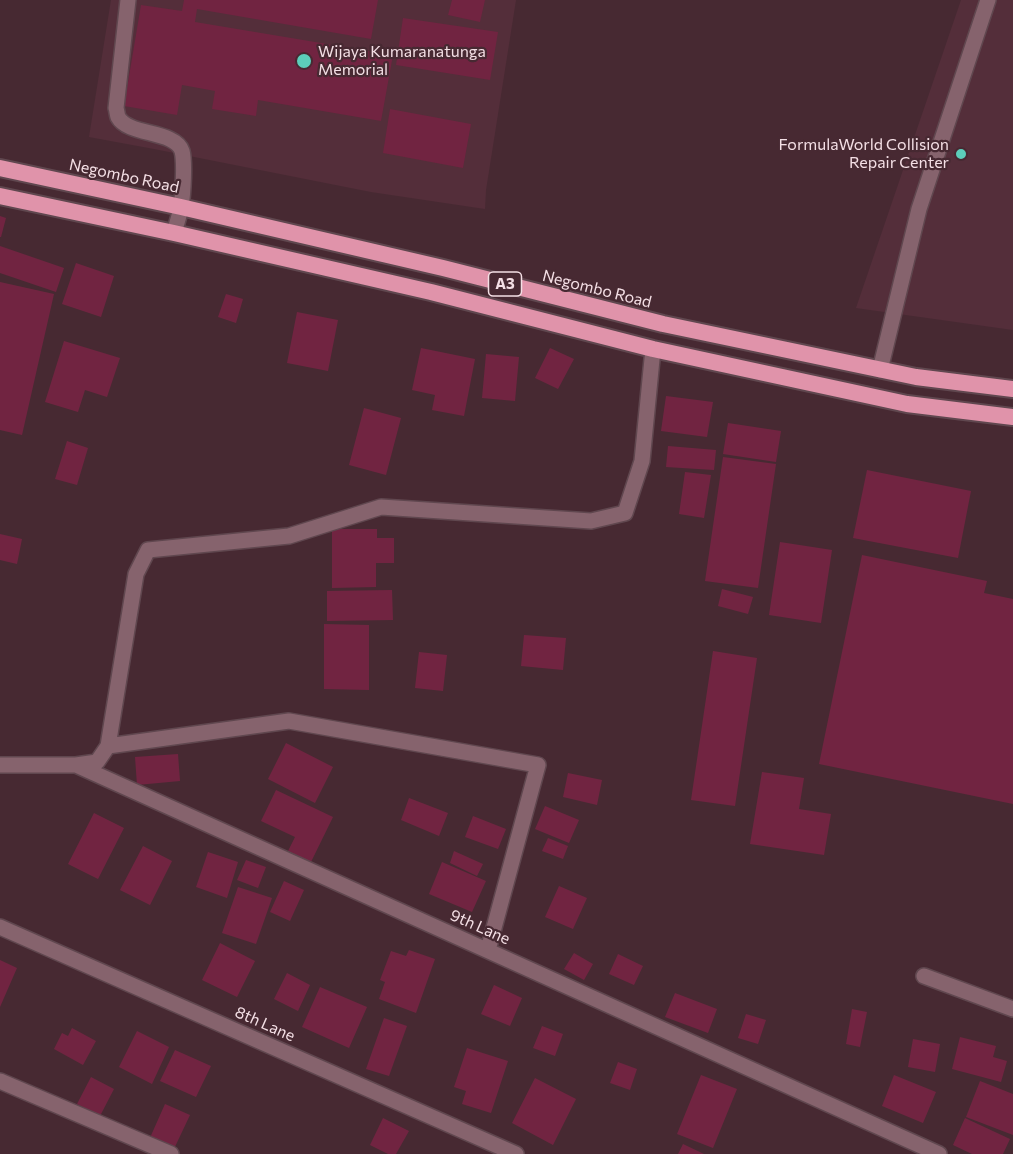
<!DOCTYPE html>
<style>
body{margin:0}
canvas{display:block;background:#472932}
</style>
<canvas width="1013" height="1154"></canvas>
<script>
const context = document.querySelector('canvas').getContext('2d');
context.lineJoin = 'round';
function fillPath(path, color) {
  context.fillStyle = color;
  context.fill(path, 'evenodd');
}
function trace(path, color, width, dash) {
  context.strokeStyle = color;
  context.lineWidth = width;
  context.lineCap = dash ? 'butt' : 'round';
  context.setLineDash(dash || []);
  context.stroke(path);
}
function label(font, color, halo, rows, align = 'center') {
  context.font = font + ' Commissioner,sans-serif';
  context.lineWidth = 4.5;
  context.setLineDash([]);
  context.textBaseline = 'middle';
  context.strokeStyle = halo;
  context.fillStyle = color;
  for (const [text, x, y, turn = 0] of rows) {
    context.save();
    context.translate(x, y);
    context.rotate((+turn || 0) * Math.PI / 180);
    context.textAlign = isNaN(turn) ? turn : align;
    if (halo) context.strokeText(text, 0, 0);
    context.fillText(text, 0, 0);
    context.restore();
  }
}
const built = new Path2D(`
 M111,0H516L486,190L485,209L371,192L154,149L89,137Z
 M961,0H1013V330L856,308Z`);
const building = new Path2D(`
 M184,0H378L371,39L197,9L195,22L393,55L381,121L258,100L256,116L212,109L215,91L182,85L177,115L124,106L141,5L182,11Z
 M452,0H485L480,22L448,15Z
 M403,18L498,32L490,80L396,65Z
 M390,109L471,124L463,168L383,153Z
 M0,216L6,218L1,237H0Z
 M0,246L64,268L56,292L0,273Z
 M76,263L114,276L101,317L62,304Z
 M0,282L54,294L22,435L0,430Z
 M226,294L243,299L236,323L218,317Z
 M297,312L338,320L328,371L287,363Z
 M64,341L120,358L107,397L85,390L78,412L45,402Z
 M421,348L475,359L464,416L432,410L435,395L412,390Z
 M550,348L574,359L558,389L535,378Z
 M486,354L519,357L515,401L482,398Z
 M666,396L713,402L707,437L661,431Z
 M364,408L401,418L386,475L349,465Z
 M728,423L781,431L776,462L723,454Z
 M67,441L88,448L77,485L55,479Z
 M668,446L716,450L714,470L666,467Z
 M723,457L776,464L758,588L705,581Z
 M867,470L971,491L958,558L853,538Z
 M685,472L711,475L704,518L679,514Z
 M332,529H377V538H394V563H376V587L332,588Z
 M0,534L22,539L17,564L0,560Z
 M780,542L832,550L821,623L769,615Z
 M862,555L987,581L984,593L1013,599V804L819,764Z
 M722,589L753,597L748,614L718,606Z
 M392,590L393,620L327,621V591Z
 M324,624L369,625V690L324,689Z
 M524,635L566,638L563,670L521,666Z
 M713,651L757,658L735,806L691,800Z
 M419,652L447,655L443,691L415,688Z
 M286,743L333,767L315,803L268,779Z
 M178,754L180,781L137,785L135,757Z
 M762,772L804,778L799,809L831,814L824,855L750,844Z
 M568,773L602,780L597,805L563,797Z
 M276,790L333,817L311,862L288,851L295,837L261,821Z
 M409,798L448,813L439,836L401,820Z
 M545,806L579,820L569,843L535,829Z
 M94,813L124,828L98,879L68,864Z
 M473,816L506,829L498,849L465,837Z
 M548,838L568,846L563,859L542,851Z
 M143,846L172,861L150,905L120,890Z
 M454,851L483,864L477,876L450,863Z
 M208,852L238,862L227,898L196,887Z
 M246,860L266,867L258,888L237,880Z
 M442,862L486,881L472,912L429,894Z
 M284,881L304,890L290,921L270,912Z
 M559,886L587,898L573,929L545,917Z
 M238,887L272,898L256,944L222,933Z
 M220,943L255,961L237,997L202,980Z
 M409,950L435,959L416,1013L379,999L385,982L380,980L391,951L406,956Z
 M574,953L593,964L584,980L564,969Z
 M618,954L643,966L634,985L609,974Z
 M0,960L17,968L0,1007Z
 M287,973L310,985L298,1011L274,999Z
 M494,985L522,998L510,1026L481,1014Z
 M320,987L367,1007L349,1048L302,1027Z
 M675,993L717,1009L708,1033L665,1017Z
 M852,1009L867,1012L860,1047L846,1044Z
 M746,1014L766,1020L758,1044L738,1038Z
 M384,1018L407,1026L389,1076L366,1069Z
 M542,1026L563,1034L555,1056L533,1048Z
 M72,1028L96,1041L83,1065L54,1049L62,1033L68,1036Z
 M137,1031L169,1047L152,1084L119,1067Z
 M960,1037L996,1046L993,1057L1007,1061L1001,1082L952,1069Z
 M913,1039L940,1044L935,1072L908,1067Z
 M467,1048L508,1061L491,1113L462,1104L466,1091L454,1087Z
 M175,1050L211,1066L196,1097L160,1081Z
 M618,1062L637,1069L630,1090L610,1083Z
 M701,1075L737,1089L713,1148L677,1134Z
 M894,1075L936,1092L923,1123L882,1106Z
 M91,1077L114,1089L100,1116L77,1104Z
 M535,1078L576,1099L553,1145L512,1123Z
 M980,1081L1013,1094V1135L966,1117Z
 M165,1104L190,1115L173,1151L149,1140Z
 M383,1118L409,1131L396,1154H388L370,1145Z
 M965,1118L1010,1139L1003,1154H972L953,1145Z
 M683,1144L704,1154H678Z`);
const service = new Path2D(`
 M128,0L116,108C117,111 117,114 118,117C128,136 175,130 182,151C185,162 183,195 181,206C180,215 176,225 174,233
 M880,370L919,209L988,0`);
const minor = new Path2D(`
 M108,746L289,721L538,765L488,950
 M0,765H76L939,1154
 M76,765L97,762L108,746L136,574L148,550L289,536L381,507L591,521L625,513L642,461L653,349
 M0,927L516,1154
 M924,976L1013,1009
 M0,1081L171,1154`);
const trunk = new Path2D(`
 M0,168L181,207L443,268L663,324L916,377L1013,389
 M0,196L174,233L431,292L653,349L907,404L1013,417`);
const markers = [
 [304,61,8,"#5cceba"],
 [961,154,6,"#5cceba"]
];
const shields = [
 [505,284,33]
];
const shieldNames = [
 ["A3",505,284]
];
const poiNames = [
 ["Wijaya Kumaranatunga",318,52],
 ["Memorial",318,70],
 ["FormulaWorld Collision",949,145,"right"],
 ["Repair Center",949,163,"right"]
];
const streetNames = [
 ["Negombo Road",124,176,12],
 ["Negombo Road",597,289,14],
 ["9th Lane",480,927,24],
 ["8th Lane",265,1024,24]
];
fillPath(built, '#542e3a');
fillPath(building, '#712441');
trace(service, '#60474f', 18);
trace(minor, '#60474f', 18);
trace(trunk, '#60474f', 20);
trace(service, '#86636d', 15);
trace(minor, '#86636d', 15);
trace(trunk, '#e093aa', 16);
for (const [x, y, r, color] of markers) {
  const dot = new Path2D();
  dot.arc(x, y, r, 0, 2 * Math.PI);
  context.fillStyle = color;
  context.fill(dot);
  trace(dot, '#472932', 2);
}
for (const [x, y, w] of shields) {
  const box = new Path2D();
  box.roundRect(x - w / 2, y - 12, w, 24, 4.5);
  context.fillStyle = '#472932';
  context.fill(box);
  trace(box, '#f4dfe5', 1.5);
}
label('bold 15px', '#f4dfe5', null, shieldNames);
label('16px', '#f4dfe5', '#472932', poiNames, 'left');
label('16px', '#f4dfe5', '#472932', streetNames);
</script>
